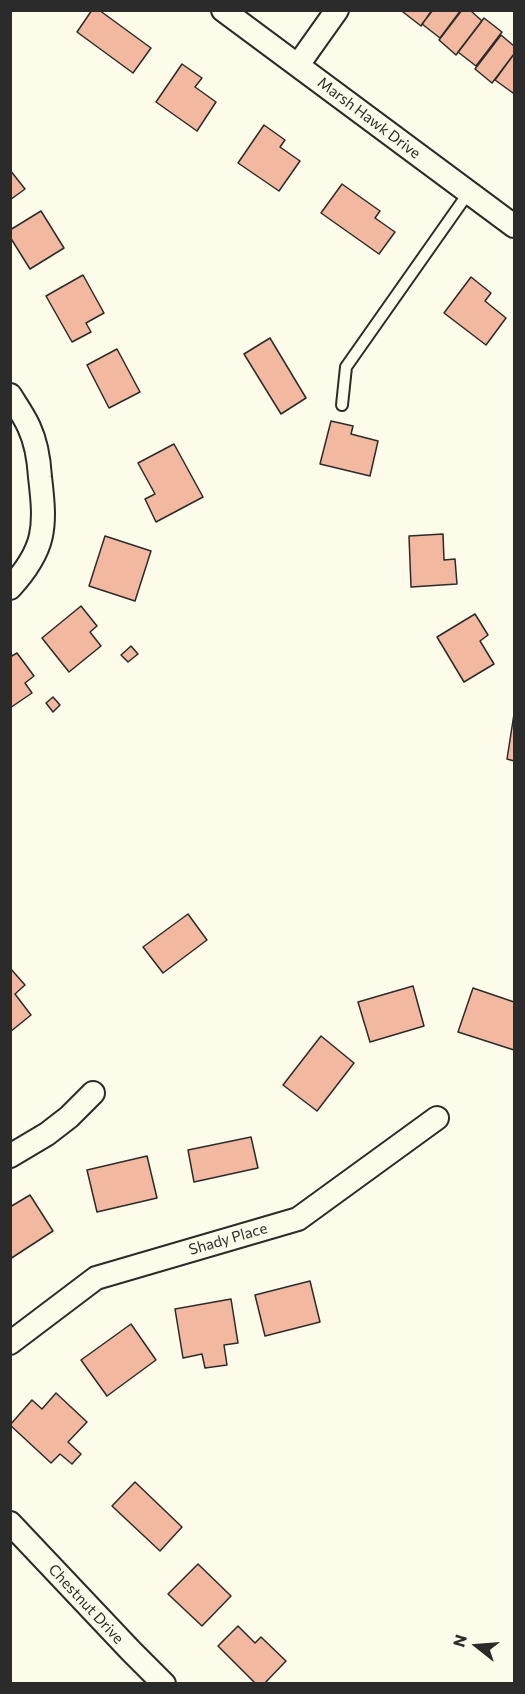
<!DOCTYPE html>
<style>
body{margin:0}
#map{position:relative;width:525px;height:1694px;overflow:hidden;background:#fdfbea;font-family:Commissioner,sans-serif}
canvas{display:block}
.frame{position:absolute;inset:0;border:12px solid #2b2b2b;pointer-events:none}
.north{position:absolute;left:447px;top:1616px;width:60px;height:60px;-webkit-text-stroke:4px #fdfbea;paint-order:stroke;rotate:287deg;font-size:16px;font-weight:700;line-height:24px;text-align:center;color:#2b2b2b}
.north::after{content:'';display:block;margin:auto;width:21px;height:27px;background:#2b2b2b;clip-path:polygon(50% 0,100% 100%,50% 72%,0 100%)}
</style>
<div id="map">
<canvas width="525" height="1694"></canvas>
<div class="frame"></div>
<div class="north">N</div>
</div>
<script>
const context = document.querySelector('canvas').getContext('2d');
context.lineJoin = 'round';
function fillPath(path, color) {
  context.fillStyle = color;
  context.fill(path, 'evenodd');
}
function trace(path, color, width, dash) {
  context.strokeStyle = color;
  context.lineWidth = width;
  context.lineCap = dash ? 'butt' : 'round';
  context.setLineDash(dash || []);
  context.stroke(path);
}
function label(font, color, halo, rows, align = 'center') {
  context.font = font + ' Commissioner,sans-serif';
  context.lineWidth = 4.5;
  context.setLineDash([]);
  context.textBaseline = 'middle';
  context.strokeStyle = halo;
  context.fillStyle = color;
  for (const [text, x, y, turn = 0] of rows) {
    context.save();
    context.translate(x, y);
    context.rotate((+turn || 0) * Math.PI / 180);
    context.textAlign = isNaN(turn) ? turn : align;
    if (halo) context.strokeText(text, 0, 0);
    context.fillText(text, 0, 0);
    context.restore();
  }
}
const building = new Path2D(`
 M92,10H99L151,48L133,73L77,32Z
 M404,10H432L421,26L403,12Z
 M433,10H461L440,38L422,24Z
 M462,10H470L482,21L456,55L439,40Z
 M484,18L502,32L476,66L458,52Z
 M501,35L514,46V54L492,83L475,69Z
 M514,54V91L513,93L495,80Z
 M182,64L202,78L195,87L216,102L197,131L156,102Z
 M264,125L285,140L280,147L300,161L279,191L238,163Z
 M10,170L25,189L10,200Z
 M342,184L380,211L375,218L395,232L379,254L321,213Z
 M41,211L64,248L30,269L10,237V230Z
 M83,275L104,313L86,323L91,332L72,342L46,296Z
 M471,277L491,293L485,301L506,318L486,345L444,313Z
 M270,338L306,398L281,414L244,354Z
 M117,349L140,392L109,408L87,365Z
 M331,421L353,426L351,434L378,441L370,476L320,464Z
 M174,444L203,497L156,522L145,499L155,494L138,463Z
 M443,534L444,560L455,559L457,584L411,587L409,536Z
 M105,536L151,551L135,601L89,586Z
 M81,606L97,626L90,632L101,646L69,672L42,638Z
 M475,614L488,635L480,641L494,664L464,682L437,637Z
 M131,646L138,654L128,662L121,655Z
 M17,653L34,676L25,683L32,693L10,708V657Z
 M53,697L60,705L53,712L46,703Z
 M514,714V761L507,759Z
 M188,914L207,940L163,973L143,947Z
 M10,968L25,985L15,994L31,1015L10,1032Z
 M413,986L424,1026L370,1042L358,1002Z
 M473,988L514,1002V1050L458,1032Z
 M321,1036L354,1063L317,1111L283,1085Z
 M251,1137L258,1168L194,1182L188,1150Z
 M147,1156L157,1198L97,1212L87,1170Z
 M30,1195L53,1231L10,1259V1207Z
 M310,1281L320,1322L265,1336L255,1295Z
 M231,1299L238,1343L224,1345L227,1365L205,1368L202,1354L183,1358L175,1309Z
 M131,1324L156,1360L107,1396L81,1360Z
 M56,1393L87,1422L68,1442L81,1454L72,1464L60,1454L51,1463L10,1425L32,1400L42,1409Z
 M135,1482L182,1527L160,1551L112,1506Z
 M198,1564L231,1596L202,1626L168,1594Z
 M238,1626L255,1643L261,1637L286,1661L264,1684H256L218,1646Z`);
const lane = new Path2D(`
 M342,405L346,367L469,192`);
const street = new Path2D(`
 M223,10L514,226
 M298,65L337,10
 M10,395C17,406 24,416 29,427C36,442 39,461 40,477C46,527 46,549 10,588
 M10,1156L47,1134L69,1117L93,1093
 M10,1343L96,1278L298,1219L437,1118
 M10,1523L131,1651L164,1684`);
const streetNames = [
 ["Marsh Hawk Drive",369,118,37],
 ["Shady Place",228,1239,-16],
 ["Chestnut Drive",86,1604,47]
];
fillPath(building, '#f2b8a0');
trace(building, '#2b2b2b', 1.5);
trace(lane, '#2b2b2b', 14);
trace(street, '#2b2b2b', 26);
trace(lane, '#fdfbea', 10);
trace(street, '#fdfbea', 22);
label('15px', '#2b2b2b', '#fdfbea', streetNames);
</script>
